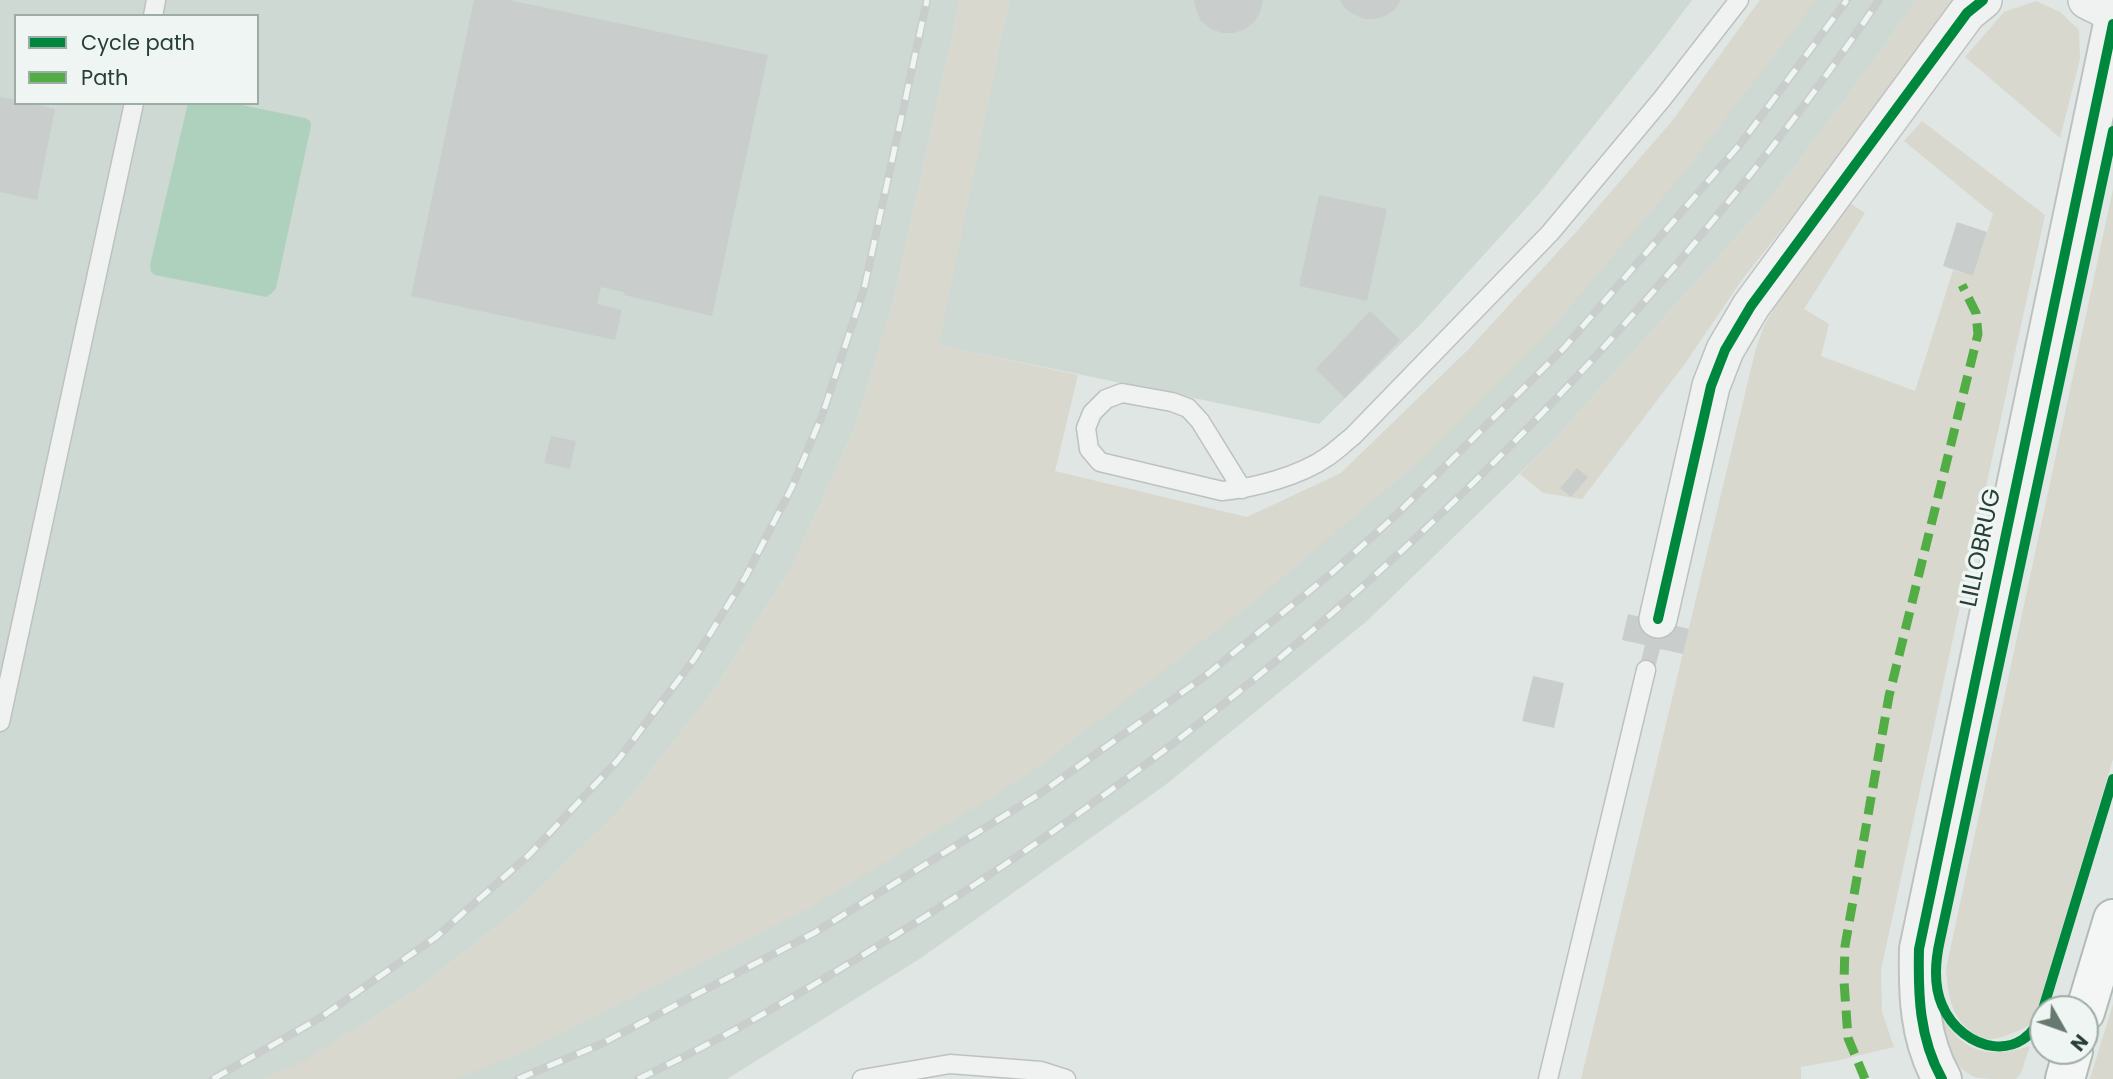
<!DOCTYPE html>
<style>
body{margin:0}
#map{position:relative;width:2113px;height:1079px;overflow:hidden;background:#e0e6e3;font-family:Poppins,sans-serif}
canvas{display:block}
.legend{position:absolute;left:14px;top:14px;width:245px;height:91px;box-sizing:border-box;background:#eef5f2;border:2px solid #9eaca6;margin:0;padding:9px 12px;list-style:none;font-size:21px;color:#273f34}
.legend li{display:flex;align-items:center;gap:14px;height:35px}
.legend b{width:35px;border:2px solid #9eaca6}
.north{position:absolute;left:2029px;top:995px;width:70px;height:70px;box-sizing:border-box;background:#eef5f2;border:2px solid #9eaca6;border-radius:50%;rotate:130deg;font-size:19px;font-weight:700;line-height:28px;text-align:center;color:#273f34}
.north::after{content:'';display:block;margin:auto;width:24px;height:32px;background:#687971;clip-path:polygon(50% 0,100% 100%,50% 72%,0 100%)}
</style>
<div id="map">
<canvas width="2113" height="1079"></canvas>
<ul class="legend">
<li><b style="height:9px;background:#00873e"></b>Cycle path</li>
<li><b style="height:9px;background:#53ad45"></b>Path</li>
</ul>
<div class="north">N</div>
</div>
<script>
const context = document.querySelector('canvas').getContext('2d');
context.lineJoin = 'round';
function fillPath(path, color) {
  context.fillStyle = color;
  context.fill(path, 'evenodd');
}
function trace(path, color, width, dash) {
  context.strokeStyle = color;
  context.lineWidth = width;
  context.lineCap = dash ? 'butt' : 'round';
  context.setLineDash(dash || []);
  context.stroke(path);
}
function label(font, color, halo, rows, align = 'center') {
  context.font = font + ' Poppins,sans-serif';
  context.lineWidth = 7;
  context.setLineDash([]);
  context.textBaseline = 'middle';
  context.strokeStyle = halo;
  context.fillStyle = color;
  for (const [text, x, y, turn = 0] of rows) {
    context.save();
    context.translate(x, y);
    context.rotate((+turn || 0) * Math.PI / 180);
    context.textAlign = isNaN(turn) ? turn : align;
    if (halo) context.strokeText(text, 0, 0);
    context.fillText(text, 0, 0);
    context.restore();
  }
}
const built = new Path2D(`
 M0,0H960L893,304L854,429L794,562L717,686L621,809L519,909L414,991L305,1061L1341,473L1469,349L1579,229L1673,120L1760,0H1916L1884,47L1768,202L1553,441L1367,621L1164,786L921,958L727,1079H0ZM16,16H257V103H16Z
 M1009,0H1692L1656,48L1539,194L1421,324L1319,424L938,345Z`);
const green = new Path2D(`
 M960,0H1009L939,345L1078,375L1055,471L1247,517L1341,473L1469,349L1579,229L1673,120L1760,0H1817L1686,170L1549,332L1420,461L1250,605L1025,777L815,905L529,1050L456,1079H262L304,1061L414,991L519,909L621,809L717,686L794,562L854,429L893,304Z
 M1916,0H1956L1858,134L1744,277L1684,365L1582,499L1543,493L1520,474L1553,441L1768,202L1884,47Z
 M2036,1L2060,12L2079,30L2080,59L2060,138L1965,57L2004,12Z
 M1922,121L2045,215L1881,970L1882,1012L1894,1047L1840,1060L1801,1067V1079H1581L1755,352L1764,326L1777,303L1850,203L1865,213L1804,309L1829,324L1821,356L1915,391L1953,270L1973,276L1993,214L1904,141Z
 M2113,189V759L2034,1021C2027,1028 2018,1031 2010,1034C1993,1041 1983,1042 1969,1030C1950,1014 1948,993 1946,969Z
 M1935,1004C1959,1049 1979,1061 2030,1046L2021,1073L2016,1079C2005,1079 1987,1079 1977,1078C1946,1066 1943,1032 1935,1004Z
 M2113,1004V1079H2090Z`);
const water = new Path2D(`
 M188,103H232L305,118L310,121L311,126L276,288L271,294L266,297L155,275L151,272L150,265Z`);
const building = new Path2D(`
 M474,0H509L768,55L712,316L624,295V292L601,287L597,304L622,310L615,340L411,296Z
 M1194,0H1262L1263,2L1260,12L1254,22L1245,29L1234,33H1222L1211,29L1201,21L1196,10Z
 M1340,0H1401L1396,8L1387,15L1376,19H1364L1353,14L1344,7Z
 M0,97L16,100V103H30L55,109L37,200L0,192Z
 M1319,195L1387,209L1367,301L1299,286Z
 M1957,222L1987,232L1973,276L1943,266Z
 M1370,311L1400,340L1345,398L1316,369Z
 M551,436L576,441L570,469L544,463Z
 M1577,468L1588,477L1571,497L1560,488Z
 M1628,614L1689,629L1683,654L1660,649L1654,672L1639,668L1645,645L1622,640Z
 M1533,676L1564,683L1554,728L1522,721Z`);
const service = new Path2D(`
 M153,16L156,0
 M1242,489L1200,421L1188,408L1172,402L1122,393L1106,399L1092,413L1086,428L1089,449L1100,462L1222,491C1254,488 1300,476 1327,457C1336,451 1344,443 1353,436L1550,233L1662,99L1739,0
 M0,722L134,103
 M862,1079L950,1064L1041,1071L1066,1079
 M1548,1079L1646,670`);
const minor = new Path2D(`
 M2087,0L2113,13
 M1658,619L1711,386L1725,350L1751,306L1967,13L1983,0`);
const tertiary = new Path2D(`
 M1942,1079C1919,1038 1918,994 1919,949L2113,24`);
const motorway = new Path2D(`
 M2085,1012L2113,919
 M2065,1079L2073,1051`);
const rail = new Path2D(`
 M213,1079L320,1018L436,937L529,855L618,760L695,658L746,576L792,487L823,413L864,289L927,0
 M518,1079L601,1044L814,933L1038,795L1204,677L1334,571L1394,517L1564,348L1742,142L1847,0
 M638,1079C734,1034 825,979 915,923C1200,744 1458,522 1676,265C1748,180 1817,92 1879,0`);
const quiet = new Path2D(`
 M1865,1079L1848,1038L1844,981L1845,946L1889,696L1978,334L1976,313L1962,285`);
const cycleway = new Path2D(`
 M1658,619L1711,386L1725,350L1751,306L1967,13L1983,0
 M2043,1009L2113,779
 M2043,1010C2026,1066 1962,1052 1942,1005C1933,984 1935,962 1940,940L2113,131
 M1942,1079C1919,1038 1918,994 1919,949L2113,24`);
const streetNames = [
 ["LILLOBRUG",1982,548,-78]
];
fillPath(built, '#ced9d3');
fillPath(green, '#d8d8cf');
fillPath(water, '#aed1be');
fillPath(building, '#c9cecc');
trace(service, '#bdc2c0', 21);
trace(minor, '#bdc2c0', 40);
trace(tertiary, '#bdc2c0', 42);
trace(motorway, '#b3bab6', 42);
trace(service, '#f0f2f1', 18);
trace(minor, '#f0f2f1', 37);
trace(tertiary, '#f0f2f1', 38);
trace(motorway, '#f4f6f5', 38);
trace(rail, '#c9cecc', 8);
trace(rail, '#eef5f2', 5, [16]);
trace(quiet, '#53ad45', 9, [18, 9]);
trace(cycleway, '#00873e', 10);
label('24px', '#273f34', '#eef5f2', streetNames);
</script>
